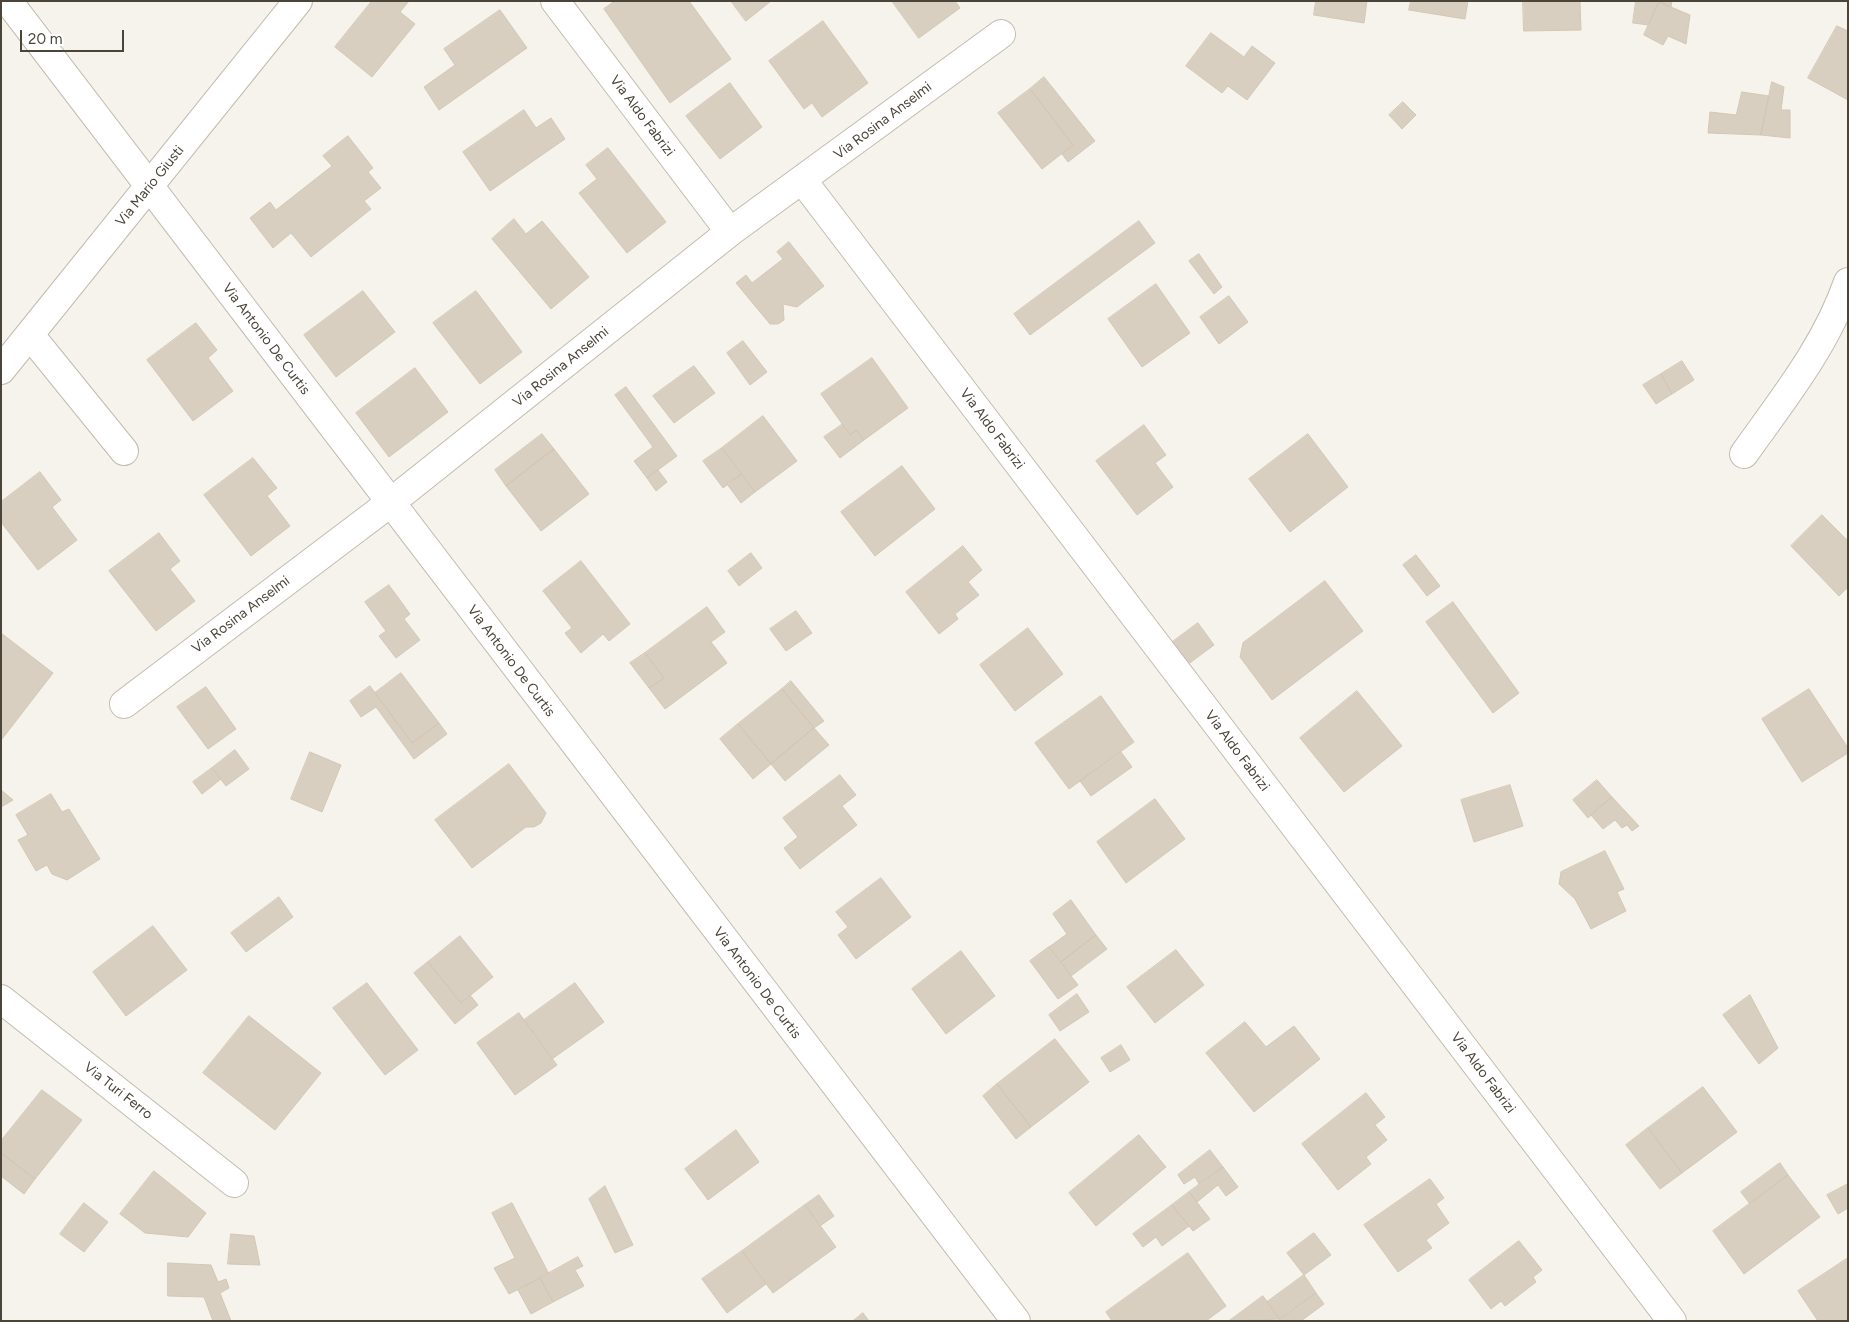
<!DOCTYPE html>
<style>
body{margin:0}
#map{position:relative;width:1849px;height:1322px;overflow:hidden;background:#f6f3ec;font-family:Figtree,sans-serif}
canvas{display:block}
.frame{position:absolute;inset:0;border:2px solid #4b4439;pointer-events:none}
.scale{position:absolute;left:20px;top:30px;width:104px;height:22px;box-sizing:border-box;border:2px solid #4b4439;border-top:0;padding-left:6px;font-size:15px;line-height:18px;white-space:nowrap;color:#4b4439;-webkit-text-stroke:4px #fff;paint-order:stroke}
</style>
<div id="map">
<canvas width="1849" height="1322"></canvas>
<div class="frame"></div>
<div class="scale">20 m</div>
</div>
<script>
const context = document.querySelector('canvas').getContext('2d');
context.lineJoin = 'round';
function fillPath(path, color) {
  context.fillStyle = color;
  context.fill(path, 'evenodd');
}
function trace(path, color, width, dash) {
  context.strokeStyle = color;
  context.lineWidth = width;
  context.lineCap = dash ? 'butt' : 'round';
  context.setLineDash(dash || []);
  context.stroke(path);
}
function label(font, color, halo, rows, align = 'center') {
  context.font = font + ' Figtree,sans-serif';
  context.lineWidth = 4.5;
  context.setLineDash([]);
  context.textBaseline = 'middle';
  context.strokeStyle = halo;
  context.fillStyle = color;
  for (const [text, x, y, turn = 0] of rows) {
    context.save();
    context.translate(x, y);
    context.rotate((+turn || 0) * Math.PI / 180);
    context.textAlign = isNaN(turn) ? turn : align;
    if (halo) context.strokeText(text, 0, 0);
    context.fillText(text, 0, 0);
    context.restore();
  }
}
const building = new Path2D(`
 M372,1H409L400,12L415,24L372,77L335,47Z
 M615,1H689L731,59L670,103L604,9Z
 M731,1H771L746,21Z
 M892,1H955L960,8L919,38Z
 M1316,1H1367L1364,23L1314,15Z
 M1411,1H1468L1465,19L1409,10Z
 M1523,1H1580L1581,30L1524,31Z
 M1636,1H1672L1671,7L1659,2L1649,25L1633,23Z
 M1659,2L1690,15L1686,44L1668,36L1663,45L1644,35Z
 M500,10L527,48L439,110L424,87L455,65L444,49Z
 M823,21L868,83L822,117L812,103L804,109L769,61Z
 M1837,26L1848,31V100L1808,78Z
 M1211,33L1244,57L1252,46L1275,63L1247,100L1228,86L1222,93L1186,66Z
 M1044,77L1095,141L1068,162L1062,154L1073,145L1030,89Z
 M1772,82L1784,87L1781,110H1790V138L1761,135Z
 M730,83L762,127L720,159L686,116Z
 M1030,89L1073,145L1042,169L998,113Z
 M1742,92L1769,96L1761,135L1708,133L1710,112L1736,115Z
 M1403,102L1416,115L1402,129L1389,115Z
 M524,110L536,128L551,118L565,139L490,191L463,152Z
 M348,136L373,168L368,172L381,188L364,201L371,209L311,257L291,233L273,248L250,218L270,202L276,210L332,166L323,156Z
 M608,148L666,222L627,253L579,193L597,179L586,165Z
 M514,219L526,234L542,221L589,277L551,309L492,239Z
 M1139,221L1155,243L1030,335L1014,314Z
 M789,242L824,286L797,307L783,304L784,320L778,324H770L736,283L746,275L752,283L783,259L777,252Z
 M1199,254L1222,287L1214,294L1189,261Z
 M1156,284L1190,333L1142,367L1108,319Z
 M363,291L395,332L336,377L304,335Z
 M476,291L522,352L480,384L433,323Z
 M1229,296L1248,322L1219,344L1200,317Z
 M196,323L217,350L208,358L233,391L193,421L147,360Z
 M743,341L767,372L750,385L727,353Z
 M872,358L908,408L864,440L856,430L850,435L821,394Z
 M1682,361L1694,380L1672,394L1661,374Z
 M694,366L715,393L674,423L653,396Z
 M415,368L448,412L389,457L356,413Z
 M1661,374L1672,394L1656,404L1643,385Z
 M626,387L677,456L647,478L634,461L653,447L615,395Z
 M763,416L797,461L755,492L722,448Z
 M843,424L850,435L856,430L864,440L840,458L824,437Z
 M1144,425L1166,455L1155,463L1173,487L1137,515L1096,461Z
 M542,434L554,449L506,486L495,470Z
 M1308,434L1348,487L1290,532L1249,479Z
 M722,448L742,474L723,488L703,461Z
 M554,449L589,494L541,531L506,486Z
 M253,458L277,488L267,496L290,526L251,556L204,495Z
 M902,466L935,509L875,556L841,512Z
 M658,470L667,482L656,491L647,478Z
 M40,472L61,500L52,507L77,540L38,570L1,522V502Z
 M742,474L755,492L741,503L727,484Z
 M1822,515L1848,541V587L1839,596L1791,546Z
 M159,533L180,561L170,569L195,601L156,631L109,571Z
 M963,546L982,570L968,582L979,595L955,614L958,619L939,634L906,592Z
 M751,553L762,568L739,586L728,571Z
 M1416,555L1440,586L1427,596L1403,565Z
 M581,561L630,624L609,641L603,634L581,653L565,633L572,628L543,591Z
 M1325,581L1363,631L1272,700L1240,657L1243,643Z
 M389,585L410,614L404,619L420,640L396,658L379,636L386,631L365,602Z
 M1453,602L1519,693L1493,713L1426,622Z
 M707,607L725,632L711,642L727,663L665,709L649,688L664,678L645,653Z
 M796,611L812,633L786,651L770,629Z
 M1198,623L1214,645L1187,665L1171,643Z
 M1028,628L1063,674L1015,711L980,665Z
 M1,633L53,673L2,739H1Z
 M645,653L664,678L649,688L630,663Z
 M401,673L439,723L412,743L375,693Z
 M791,681L824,721L814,728L782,689Z
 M370,686L412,743L439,723L447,734L414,759L376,707L361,717L350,701Z
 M206,687L236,729L208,749L177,707Z
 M782,689L814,728L771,764L738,724Z
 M1809,689L1848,748V753L1802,782L1762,719Z
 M1357,691L1402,746L1344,792L1300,738Z
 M1101,696L1134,742L1069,789L1035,743Z
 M738,724L771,764L753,779L720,739Z
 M814,728L829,745L785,781L771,764Z
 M235,750L249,769L226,786L212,768Z
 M310,752L341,765L322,812L291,799Z
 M1121,752L1132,767L1091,796L1080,781Z
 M509,764L546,813L541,823L534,827H526L472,868L435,820Z
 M212,768L221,779L202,794L193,782Z
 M840,775L856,795L842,806L857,825L800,869L784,848L798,837L783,818Z
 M1597,780L1612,797L1588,818L1573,800Z
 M1510,785L1523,826L1474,842L1461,800Z
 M1,790L13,800L1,807Z
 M51,794L62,812L69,809L100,859L67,880L52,874L47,865L36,871L18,840L28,835L16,815Z
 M1612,797L1639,826L1632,831L1627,825L1622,828L1615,820L1603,829L1591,815Z
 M1155,799L1185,839L1126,883L1097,842Z
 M1605,851L1624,889L1617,892L1626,911L1591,929L1575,899L1559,884L1561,872Z
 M881,878L911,917L856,959L838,935L848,927L836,912Z
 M279,897L293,917L246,952L231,933Z
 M1071,900L1096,935L1061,962L1049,947L1067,934L1053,914Z
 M153,926L187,970L126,1016L93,972Z
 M1096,935L1107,949L1071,976L1061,962Z
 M460,936L493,977L461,1003L428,962Z
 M1049,947L1078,985L1058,999L1030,961Z
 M1176,950L1204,985L1155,1023L1127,987Z
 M961,951L995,996L946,1034L912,989Z
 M428,962L461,1003L470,995L478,1005L455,1024L414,973Z
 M367,983L418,1050L385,1075L333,1008Z
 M575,983L604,1022L552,1059L524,1020Z
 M1077,994L1089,1012L1060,1031L1049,1015Z
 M1750,995L1778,1048L1759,1064L1723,1015Z
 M519,1013L557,1065L515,1095L477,1043Z
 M249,1016L321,1073L275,1130L203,1073Z
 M1245,1022L1266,1047L1294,1026L1320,1059L1254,1112L1206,1053Z
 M1055,1039L1089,1082L1031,1127L997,1084Z
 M1121,1045L1130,1060L1110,1072L1101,1058Z
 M997,1084L1031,1127L1016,1139L983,1096Z
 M1703,1087L1737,1132L1682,1173L1648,1128Z
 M42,1090L82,1120L35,1179L1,1153V1141Z
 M1366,1093L1385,1117L1375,1125L1387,1140L1366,1157L1371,1164L1338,1190L1302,1144Z
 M1648,1128L1682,1173L1660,1189L1626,1145Z
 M736,1130L759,1162L708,1200L685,1169Z
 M1139,1135L1166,1167L1096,1226L1069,1193Z
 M1210,1150L1223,1167L1199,1184L1195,1177L1184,1184L1178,1175Z
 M1,1153L35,1179L24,1194L1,1176Z
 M1780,1163L1788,1175L1750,1204L1741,1192Z
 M1223,1167L1238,1187L1226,1196L1218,1185L1197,1202L1189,1192Z
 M154,1171L206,1213L188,1237L145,1233L120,1214Z
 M1788,1175L1820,1217L1744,1274L1713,1231Z
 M1430,1179L1444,1198L1436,1204L1449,1223L1426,1240L1432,1248L1398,1272L1364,1225Z
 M1848,1184V1208L1838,1214L1827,1195Z
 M605,1186L633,1245L615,1253L589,1199Z
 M1189,1192L1210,1219L1193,1231L1172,1205Z
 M819,1195L834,1216L820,1226L805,1205Z
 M84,1203L108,1222L84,1252L60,1234Z
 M512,1203L549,1274L509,1294L494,1268L515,1258L492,1213Z
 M805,1205L836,1247L773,1293L742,1251Z
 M1172,1205L1189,1226L1162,1246L1156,1237L1143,1247L1133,1234Z
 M1314,1233L1331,1255L1304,1275L1287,1253Z
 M231,1234L254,1236L260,1265L228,1264Z
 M1519,1241L1542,1270L1533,1277L1536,1282L1505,1306L1501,1301L1491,1309L1469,1280Z
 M742,1251L766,1284L727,1313L702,1279Z
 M1188,1253L1226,1306L1206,1321H1112L1106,1312Z
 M578,1257L583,1266L575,1270L584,1286L553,1302L540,1278Z
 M1848,1258V1321H1818L1798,1291Z
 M168,1263L211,1265L218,1282L226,1279L229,1288L220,1293L231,1321H213L204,1297L168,1296Z
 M1304,1275L1316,1293L1280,1319L1267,1302Z
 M540,1278L553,1302L531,1314L518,1290Z
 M1316,1293L1324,1304L1301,1321H1278Z
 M1263,1296L1280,1319L1229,1321Z
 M863,1313L869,1321H853Z`);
const street = new Path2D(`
 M8,1L1016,1321
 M555,1L730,232
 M803,181L1672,1321
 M30,335L124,451
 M1,370L298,1
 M1744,454C1783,399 1826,346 1848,282
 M124,704L390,503L730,232L1001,34
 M1,999L234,1183`);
const streetNames = [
 ["Via Aldo Fabrizi",642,116,53],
 ["Via Rosina Anselmi",883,121,-37],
 ["Via Mario Giusti",150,186,-51],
 ["Via Antonio De Curtis",266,339,53],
 ["Via Rosina Anselmi",561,367,-39],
 ["Via Aldo Fabrizi",992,429,53],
 ["Via Rosina Anselmi",241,615,-37],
 ["Via Antonio De Curtis",511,661,53],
 ["Via Aldo Fabrizi",1237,751,53],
 ["Via Antonio De Curtis",757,983,53],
 ["Via Aldo Fabrizi",1483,1073,53],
 ["Via Turi Ferro",118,1091,38]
];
fillPath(building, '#d8cfc1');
trace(building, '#d3c7b4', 1);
trace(street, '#c2bbae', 30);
trace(street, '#fff', 28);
label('14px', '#4b4439', '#fff', streetNames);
</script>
